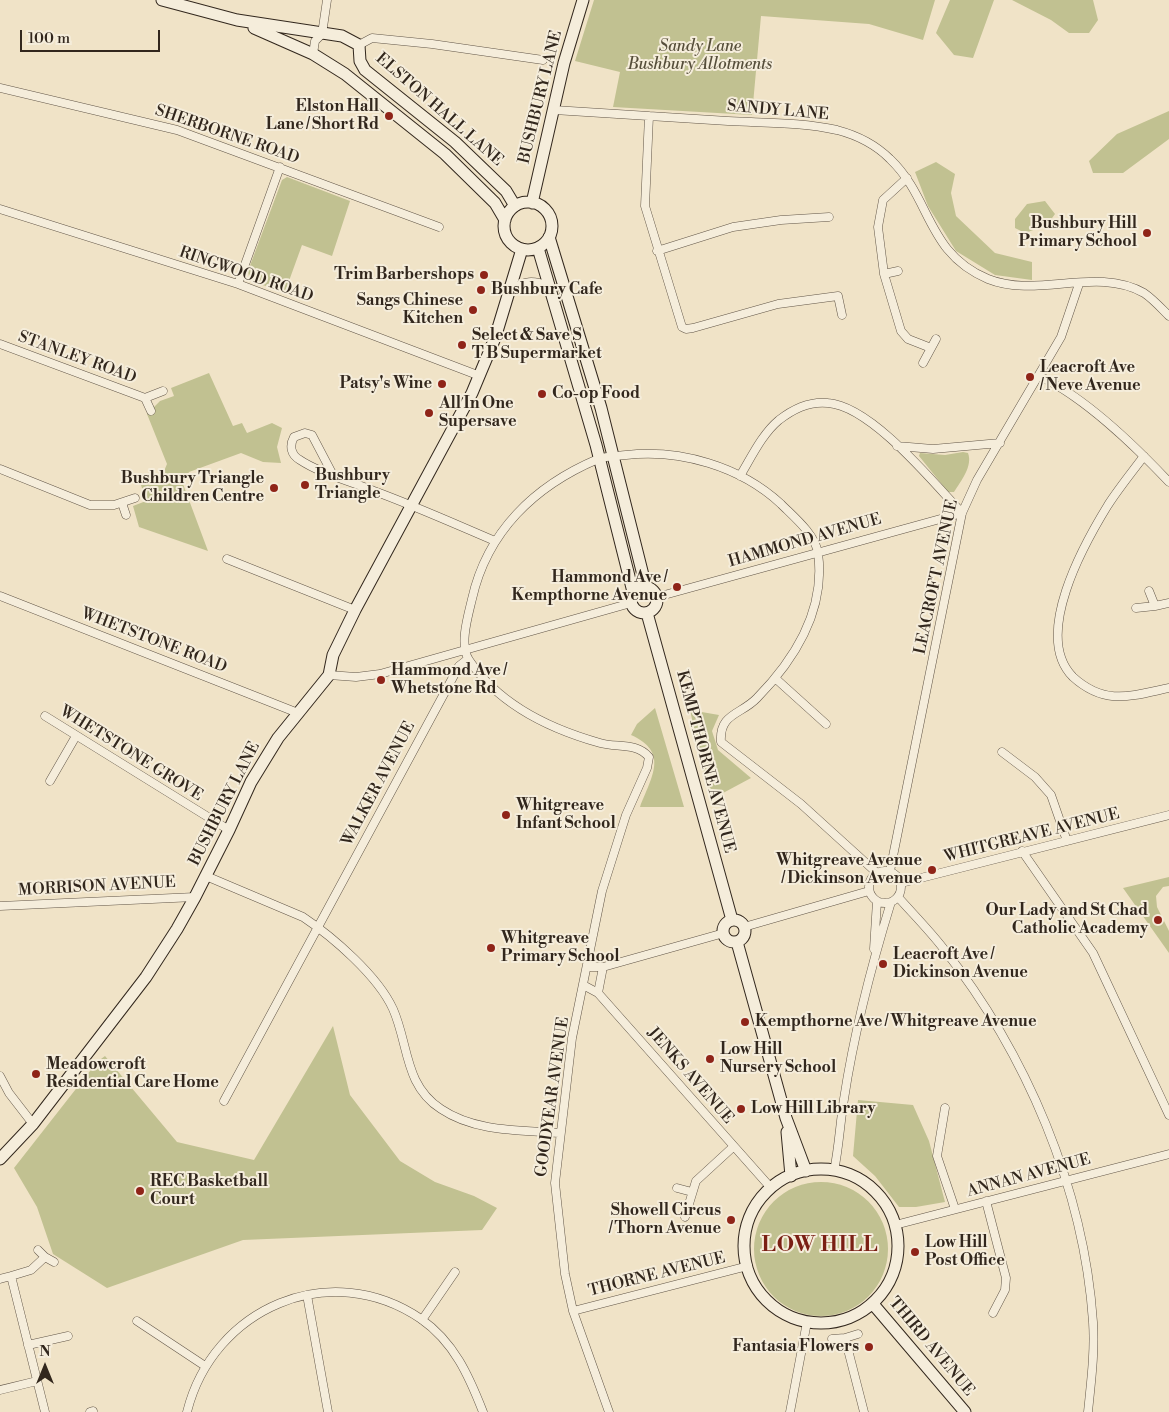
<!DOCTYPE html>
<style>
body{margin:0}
#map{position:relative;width:1169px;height:1412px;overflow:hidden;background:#f0e3c7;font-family:"Libre Bodoni",serif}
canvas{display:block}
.north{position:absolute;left:20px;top:1342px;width:50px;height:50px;-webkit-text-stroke:4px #f5eddb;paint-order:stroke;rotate:0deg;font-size:14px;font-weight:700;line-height:20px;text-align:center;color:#32271d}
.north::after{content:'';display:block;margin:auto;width:18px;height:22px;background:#32271d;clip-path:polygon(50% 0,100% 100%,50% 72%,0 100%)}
.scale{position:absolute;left:20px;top:30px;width:140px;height:22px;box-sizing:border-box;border:2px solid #32271d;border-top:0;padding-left:6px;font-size:15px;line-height:18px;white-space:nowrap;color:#32271d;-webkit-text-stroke:4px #f5eddb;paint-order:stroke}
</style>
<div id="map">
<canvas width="1169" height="1412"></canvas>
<div class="north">N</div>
<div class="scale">100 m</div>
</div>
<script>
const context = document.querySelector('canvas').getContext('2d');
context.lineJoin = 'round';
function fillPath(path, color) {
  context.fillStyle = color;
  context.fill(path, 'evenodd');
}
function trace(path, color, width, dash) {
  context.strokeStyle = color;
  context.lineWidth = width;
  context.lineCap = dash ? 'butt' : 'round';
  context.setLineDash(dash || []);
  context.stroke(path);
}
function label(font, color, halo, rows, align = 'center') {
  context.font = font + ' "Libre Bodoni",serif';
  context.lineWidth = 4;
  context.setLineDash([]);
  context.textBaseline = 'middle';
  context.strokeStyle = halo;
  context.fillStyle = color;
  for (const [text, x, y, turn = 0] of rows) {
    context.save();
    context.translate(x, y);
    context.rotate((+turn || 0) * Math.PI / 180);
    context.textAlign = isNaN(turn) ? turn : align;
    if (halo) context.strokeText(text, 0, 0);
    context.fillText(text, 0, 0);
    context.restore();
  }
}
const green = new Path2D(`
 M594,0H935L923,40L869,24L761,16L752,115L613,107L620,72L575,61Z
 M950,0H994L973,58L954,55L936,33Z
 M1012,0H1093L1098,20L1089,33H1069L1051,20Z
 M1169,111V139L1123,173H1093L1089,161L1117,134Z
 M936,162L955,174L951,193L956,216L995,253L1032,262V280L995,275L956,251L928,206L915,172Z
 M287,177L350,201L332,256L302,245L285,292L250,281L248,271L282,180Z
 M1045,201L1055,214L1047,225L1025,233L1015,228V219L1027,204Z
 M209,373L233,426L242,423L247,433L272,423L282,428L277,447L281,463L263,462L241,453L189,472L183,484L208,551L139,527L133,506L146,501L141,485L162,476L167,464L147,414L160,401L174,396L171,388Z
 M963,452L968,453C973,466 961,481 954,492H948L919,456L920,453L945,455Z
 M655,708L684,807H640C652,776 669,752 631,735L637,724Z
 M690,710L719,715L712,731L718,750L751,778L710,800Z
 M1169,877V886L1163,887L1156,896L1157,907L1169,931V953L1123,888Z
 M333,1026L350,1095L400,1161L435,1182L474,1196L497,1208L482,1230L243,1240L107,1288L53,1254L37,1207L14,1168L97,1062L105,1056L177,1142L254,1160Z
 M858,1100L913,1105L929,1141L945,1202L916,1207H899L875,1176L853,1156Z
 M754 1249a67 67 0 1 1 134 0a67 67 0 1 1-134 0Z`);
const street = new Path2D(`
 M359,45L372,38L432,44L543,60
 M313,54L315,41L322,34L327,0
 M0,88L177,130L439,227
 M554,110C612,114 670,117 728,121C764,123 802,122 837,130C856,135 876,145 890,159C932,199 926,253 988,279C1038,299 1096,266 1144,293C1153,299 1161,308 1169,316
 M649,116L645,206L682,327L686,329L693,328L778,304L838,296L842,315
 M907,178L883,200L878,227L884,274L901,331L908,339L931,348
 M0,209L238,284L480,376
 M657,251L733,227L781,220L829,217
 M884,274L898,271
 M238,284L280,167
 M510,291C524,280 533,280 549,286
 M0,344L145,398
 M923,363L936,339
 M1039,376C1083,396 1136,447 1169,482
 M151,411L145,398L163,391
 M897,446L933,449L1000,443
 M1144,456C1132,472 1119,488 1108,505C1084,544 1032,636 1073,677C1105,706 1131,696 1169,688
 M0,469L90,505H114L135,498
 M333,475L312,435L305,433L294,437C289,446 291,455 300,460C321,474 350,481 374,491C415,506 455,524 495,541
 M740,476C751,458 762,434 779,420C793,409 810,401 828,403C871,406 933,482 962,513
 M122,503L126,515
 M227,559L355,610
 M1149,591L1155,606L1169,603
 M0,596L298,713
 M657,597L962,513
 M1136,608L1155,606
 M329,675L356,677L380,674L631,603
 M775,678L826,724
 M45,716L229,830
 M1002,752L1035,777L1051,795L1067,841
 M50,781L76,736
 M1022,851L1093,953L1169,1115
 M869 887a16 16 0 1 1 32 0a16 16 0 1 1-32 0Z
 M890,871L962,513L977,480L1061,337L1079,284
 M206,876L303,917C333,937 378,976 393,1009C409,1045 404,1085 441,1109C475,1132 520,1130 559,1133
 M901,883L1169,815
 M898,897C913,914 929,930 943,948C1026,1053 1084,1188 1093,1322C1095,1352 1091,1382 1088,1412
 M0,906L195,897
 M744,927L869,891
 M874,949L877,901
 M588,967H603L724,933
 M585,986L598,993L771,1188
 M598,993L603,967
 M0,1076L9,1093L33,1124
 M224,1101L459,666L468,659
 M945,1108L937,1156L955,1209
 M834,1171C839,1147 840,1123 844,1099C854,1033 871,967 891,902
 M677,1188L692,1192
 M986,1201L1006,1278L1005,1290L993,1313
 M685,1217L696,1181L733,1147
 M895,1225L1169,1154
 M38,1250L45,1257L54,1262
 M11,1276L31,1270L45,1257
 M0,1279L11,1276L45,1412
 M307,1295L328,1412
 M573,1311L748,1266
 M422,1320L455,1272
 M137,1321L205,1366
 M845,1338L858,1334
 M832,1339L845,1338L864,1412
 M28,1345L68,1336
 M0,1390L37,1381
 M90,1412L93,1411
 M187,1412C213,1308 330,1257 421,1319C454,1342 469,1376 483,1412
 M609,1412L573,1311L565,1274L555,1183L572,1038L602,891L626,815L647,768L649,757C636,742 617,748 600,743C550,729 499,705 469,660C459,645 468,616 472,599C487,532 534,486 598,459C606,456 617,456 626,455C680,449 740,466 781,504C794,517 815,534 818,553C826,610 795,659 757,698C741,715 719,713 721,742L801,804L877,873
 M790,1412L807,1322`);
const secondary = new Path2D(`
 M162,0L237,20L342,36L359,45L360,61L365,70L455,142L506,191L515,206
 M254,28L313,54L345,74L445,154L495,203L505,220
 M504 226a24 24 0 1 1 48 0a24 24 0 1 1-48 0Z
 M532,203L564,63L583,0
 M549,237L601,408L646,587
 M538,248L596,445L633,592
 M631 600a13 13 0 1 1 26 0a13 13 0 1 1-26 0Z
 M647,613L732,920
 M723 931a11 11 0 1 1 22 0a11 11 0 1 1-22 0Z
 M737,942L786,1118L806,1171
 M787,1132L791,1176
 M0,1159L33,1124L146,977L177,929L195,897L229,830L251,782L278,738L329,675L333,655L355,610L472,393L495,338L522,249
 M744 1246a77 77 0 1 1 154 0a77 77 0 1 1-154 0Z
 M873,1304L965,1412`);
const markers = [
 [389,116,5,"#8f2418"],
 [1147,233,5,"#8f2418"],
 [484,275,5,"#8f2418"],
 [481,290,5,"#8f2418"],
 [473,310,5,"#8f2418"],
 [462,345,5,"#8f2418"],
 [1030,377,5,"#8f2418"],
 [442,384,5,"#8f2418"],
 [542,394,5,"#8f2418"],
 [429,413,5,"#8f2418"],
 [305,485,5,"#8f2418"],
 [274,488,5,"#8f2418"],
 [677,587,5,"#8f2418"],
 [381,680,5,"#8f2418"],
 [506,815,5,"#8f2418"],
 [932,870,5,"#8f2418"],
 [1158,920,5,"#8f2418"],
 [491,948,5,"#8f2418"],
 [883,964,5,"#8f2418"],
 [745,1022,5,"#8f2418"],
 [710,1059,5,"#8f2418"],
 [36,1074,5,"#8f2418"],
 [741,1109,5,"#8f2418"],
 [140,1191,5,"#8f2418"],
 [731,1220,5,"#8f2418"],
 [915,1252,5,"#8f2418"],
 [869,1347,5,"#8f2418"]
];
const parkNames = [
 ["Sandy Lane",700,47],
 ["Bushbury Allotments",700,65]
];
const streetNames = [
 ["BUSHBURY LANE",541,97,-76],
 ["ELSTON HALL LANE",439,110,41],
 ["SANDY LANE",778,111,5],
 ["SHERBORNE ROAD",227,135,19],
 ["RINGWOOD ROAD",246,275,19],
 ["STANLEY ROAD",77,358,20],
 ["HAMMOND AVENUE",805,541,-16],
 ["LEACROFT AVENUE",937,577,-78],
 ["WHETSTONE ROAD",154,641,21],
 ["WHETSTONE GROVE",131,754,32],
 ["KEMPTHORNE AVENUE",705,762,75],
 ["WALKER AVENUE",379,784,-62],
 ["BUSHBURY LANE",225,804,-63],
 ["WHITGREAVE AVENUE",1032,836,-14],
 ["MORRISON AVENUE",97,887,-3],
 ["JENKS AVENUE",690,1076,49],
 ["GOODYEAR AVENUE",553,1097,-82],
 ["ANNAN AVENUE",1029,1176,-15],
 ["THORNE AVENUE",657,1275,-14],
 ["THIRD AVENUE",931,1347,50]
];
const poiNames = [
 ["Elston Hall",379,107,"right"],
 ["Lane / Short Rd",379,125,"right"],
 ["Bushbury Hill",1137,224,"right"],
 ["Primary School",1137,242,"right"],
 ["Trim Barbershops",474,275,"right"],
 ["Bushbury Cafe",491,290],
 ["Sangs Chinese",463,301,"right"],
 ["Kitchen",463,319,"right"],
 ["Select & Save S",472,336],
 ["T B Supermarket",472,354],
 ["Leacroft Ave",1040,368],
 ["/ Neve Avenue",1040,386],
 ["Patsy's Wine",432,384,"right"],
 ["Co-op Food",552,394],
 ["All In One",439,404],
 ["Supersave",439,422],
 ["Bushbury",315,476],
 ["Triangle",315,494],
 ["Bushbury Triangle",264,479,"right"],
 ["Children Centre",264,497,"right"],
 ["Hammond Ave /",667,578,"right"],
 ["Kempthorne Avenue",667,596,"right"],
 ["Hammond Ave /",391,671],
 ["Whetstone Rd",391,689],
 ["Whitgreave",516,806],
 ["Infant School",516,824],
 ["Whitgreave Avenue",922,861,"right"],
 ["/ Dickinson Avenue",922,879,"right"],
 ["Our Lady and St Chad",1148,911,"right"],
 ["Catholic Academy",1148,929,"right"],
 ["Whitgreave",501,939],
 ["Primary School",501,957],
 ["Leacroft Ave /",893,955],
 ["Dickinson Avenue",893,973],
 ["Kempthorne Ave / Whitgreave Avenue",755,1022],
 ["Low Hill",720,1050],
 ["Nursery School",720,1068],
 ["Meadowcroft",46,1065],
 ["Residential Care Home",46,1083],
 ["Low Hill Library",751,1109],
 ["REC Basketball",150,1182],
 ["Court",150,1200],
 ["Showell Circus",721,1211,"right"],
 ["/ Thorn Avenue",721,1229,"right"],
 ["Low Hill",925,1243],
 ["Post Office",925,1261],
 ["Fantasia Flowers",859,1347,"right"]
];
const districtNames = [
 ["LOW HILL",820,1246]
];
fillPath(green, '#c1c191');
trace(street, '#625648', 9);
trace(secondary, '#32271d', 13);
trace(street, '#f5eddb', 8);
trace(secondary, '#f5eddb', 11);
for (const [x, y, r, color] of markers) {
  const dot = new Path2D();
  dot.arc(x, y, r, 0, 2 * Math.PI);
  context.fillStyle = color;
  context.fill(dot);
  trace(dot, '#f5eddb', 2);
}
label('italic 16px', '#564e3a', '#f5eddb', parkNames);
label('16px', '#32271d', '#f5eddb', streetNames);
label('bold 16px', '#32271d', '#f5eddb', poiNames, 'left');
context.letterSpacing = '1px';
label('bold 21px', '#7a1f14', '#f5eddb', districtNames);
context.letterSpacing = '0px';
</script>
